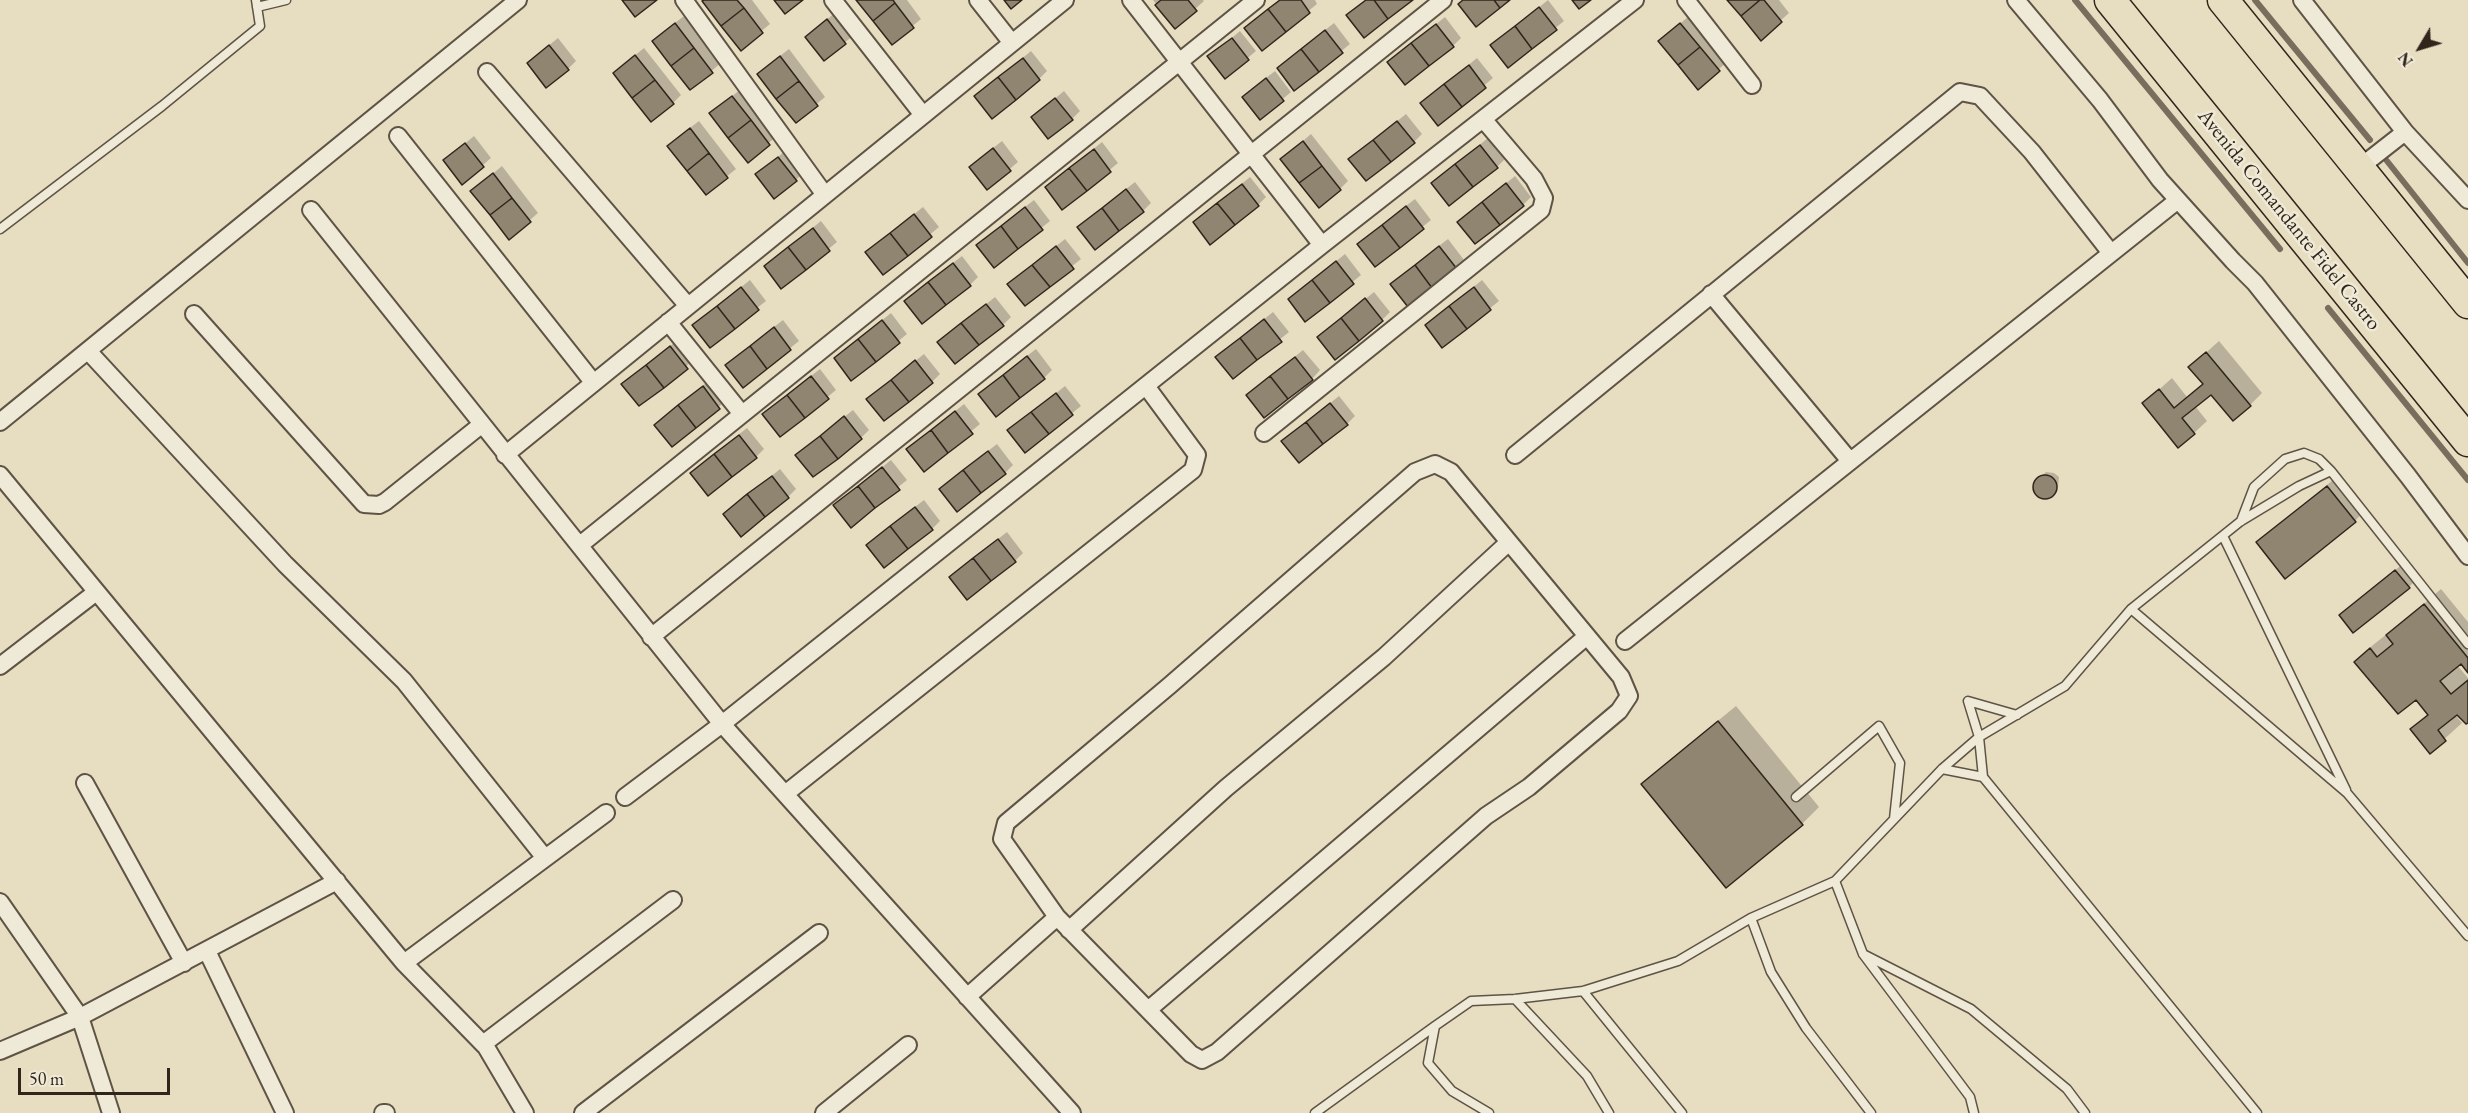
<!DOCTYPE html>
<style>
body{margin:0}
#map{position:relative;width:2468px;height:1113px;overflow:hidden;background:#e7ddc1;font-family:"EB Garamond",serif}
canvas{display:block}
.north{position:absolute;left:2390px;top:18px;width:60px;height:60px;-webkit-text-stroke:4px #efe9d7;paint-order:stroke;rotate:232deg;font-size:16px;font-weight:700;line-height:24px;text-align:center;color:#30251b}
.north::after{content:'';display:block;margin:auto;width:21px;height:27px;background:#30251b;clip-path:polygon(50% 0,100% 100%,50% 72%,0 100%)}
.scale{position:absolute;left:18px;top:1068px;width:152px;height:27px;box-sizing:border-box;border:3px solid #30251b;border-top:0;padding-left:8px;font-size:18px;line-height:21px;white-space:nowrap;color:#30251b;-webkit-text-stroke:4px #efe9d7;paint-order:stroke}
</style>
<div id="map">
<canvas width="2468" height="1113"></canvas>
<div class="north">N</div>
<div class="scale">50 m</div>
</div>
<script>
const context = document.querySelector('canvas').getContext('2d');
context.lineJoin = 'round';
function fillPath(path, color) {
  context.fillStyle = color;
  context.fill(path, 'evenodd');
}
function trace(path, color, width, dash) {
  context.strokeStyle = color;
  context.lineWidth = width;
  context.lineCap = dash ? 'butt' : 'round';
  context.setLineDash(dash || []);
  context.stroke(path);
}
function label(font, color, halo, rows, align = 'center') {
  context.font = font + ' "EB Garamond",serif';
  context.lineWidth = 5;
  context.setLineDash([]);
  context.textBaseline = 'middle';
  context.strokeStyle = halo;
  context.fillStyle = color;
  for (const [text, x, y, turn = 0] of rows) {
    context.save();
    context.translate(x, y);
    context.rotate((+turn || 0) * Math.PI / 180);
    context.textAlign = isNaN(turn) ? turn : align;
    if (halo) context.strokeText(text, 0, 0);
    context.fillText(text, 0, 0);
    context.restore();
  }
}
const shadow = new Path2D(`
 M706,0H752L770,24L741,48Z
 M858,0H907L921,19L892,43Z
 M1153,0H1203L1204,1L1175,27Z
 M1280,0H1315L1317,4L1262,49L1246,28Z
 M1548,0L1564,21L1508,66L1492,45Z
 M1728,0H1779L1789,13L1761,38Z
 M836,12L854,35L824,59L815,29Z
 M684,16L721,63L691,88L662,33Z
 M1689,16L1727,62L1698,87L1668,34Z
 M1445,17L1461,38L1453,46L1397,55Z
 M1334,23L1350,44L1295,89L1287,60Z
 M1240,31L1256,51L1225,77L1209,57Z
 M558,38L576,61L568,69L537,55Z
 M644,48L681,95L673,103L623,65Z
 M789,49L825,97L796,121L767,66Z
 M1031,51L1047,71L1039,79L976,96Z
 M1477,58L1493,78L1438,124L1422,103Z
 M1275,71L1291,92L1260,118L1252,89Z
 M741,89L777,136L748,160L711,113Z
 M1064,91L1080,111L1072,119L1033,117Z
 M1406,114L1422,134L1414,142L1350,159Z
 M699,121L736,169L706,193L677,138Z
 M1311,134L1348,181L1340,189L1282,159Z
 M474,136L491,158L462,183L445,160Z
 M1488,138L1505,159L1497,167L1433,183Z
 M1002,141L1018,162L987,188L979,159Z
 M1102,142L1118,163L1063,208L1047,187Z
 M786,150L804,172L796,180L757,175Z
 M502,166L538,213L509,238L472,191Z
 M1515,176L1531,197L1523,205L1459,222Z
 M1250,177L1266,197L1258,205L1195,222Z
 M1135,182L1151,203L1143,211L1088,219Z
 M1415,199L1431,220L1375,265L1367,236Z
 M1034,200L1050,221L994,266L986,237Z
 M923,207L939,227L884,273L867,252Z
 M821,221L837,242L782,287L765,266Z
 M1065,239L1081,259L1025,304L1009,284Z
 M1448,239L1464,260L1456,268L1400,276Z
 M1345,254L1361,275L1306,320L1290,299Z
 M962,256L978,277L970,285L914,293Z
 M750,280L766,301L710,345L694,325Z
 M1482,280L1499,301L1443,346L1427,325Z
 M1374,292L1390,312L1382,320L1319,337Z
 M995,297L1011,317L1003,325L939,342Z
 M1273,312L1289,332L1233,377L1217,357Z
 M891,313L907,334L852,379L836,358Z
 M783,320L799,341L743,386L735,357Z
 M679,339L695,359L639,404L623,384Z
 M2219,341L2262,393L2250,405L2211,393L2195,406L2207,421L2194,433L2144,403L2172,378L2187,397L2204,383L2190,367Z
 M1036,349L1052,370L1044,378L988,386Z
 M1303,350L1320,370L1312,379L1248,395Z
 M924,354L940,374L932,382L868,399Z
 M820,369L836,390L781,435L772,406Z
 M711,379L727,400L672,445L656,425Z
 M1065,386L1081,406L1025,451L1009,431Z
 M1339,396L1355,416L1347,424L1283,441Z
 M964,404L980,424L924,470L908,449Z
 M853,410L869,430L861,438L797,455Z
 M747,428L764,449L756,457L700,465Z
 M997,444L1013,465L1005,473L949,481Z
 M891,460L907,480L851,525L835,505Z
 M780,469L796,489L788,497L725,514Z
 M2046,472L2054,473L2059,477L2058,487L2046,497L2040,496L2035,491L2034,484Z
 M2340,474L2367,508L2355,521L2258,543Z
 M924,500L940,521L932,529L876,537Z
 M1007,532L1023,553L1015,561L959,569Z
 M2404,563L2417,579L2409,587L2349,607Z
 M2441,589L2468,622V671L2461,662L2457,665L2468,678V721L2452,711L2462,723L2430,752L2412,730L2428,713L2416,698L2356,662L2373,645L2388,633L2389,634Z
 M1736,706L1819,807L1802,824L1726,886L1643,784L1660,768Z`);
const stream = new Path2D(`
 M2075,0L2280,249
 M2255,0L2370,140
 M2387,161L2468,263
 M2328,308L2468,480`);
const building = new Path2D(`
 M622,0H657L635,17Z
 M704,0H737L744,8L721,26L702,1Z
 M774,0H803L785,14Z
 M856,0H893L895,3L873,21Z
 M1004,0H1022L1011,9Z
 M1161,0H1188L1197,11L1175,29L1155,5Z
 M1280,0H1301L1310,13L1286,32L1268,9Z
 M1366,0H1374L1388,19L1364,38L1346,15Z
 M1374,0H1413L1388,19Z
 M1463,0H1494L1500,8L1476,27L1458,4Z
 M1494,0H1510L1500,8Z
 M1572,0H1591L1579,9Z
 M1727,0H1760L1741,16Z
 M1760,0H1764L1782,22L1761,41L1741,16Z
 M895,3L914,28L892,45L873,21Z
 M1539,7L1557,30L1532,49L1515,26Z
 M744,8L763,33L741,51L721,26Z
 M1268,9L1286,32L1262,51L1244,28Z
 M827,19L846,44L824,61L805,37Z
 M675,23L694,48L671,66L652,41Z
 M1680,23L1700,47L1678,65L1658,41Z
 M1436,24L1454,47L1429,66L1411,43Z
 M1515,26L1532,49L1508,68L1490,45Z
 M1325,30L1343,53L1319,72L1301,49Z
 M1232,38L1249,60L1225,79L1207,56Z
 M1411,43L1429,66L1405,85L1387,62Z
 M549,45L569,70L546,88L527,63Z
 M1700,47L1720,71L1698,90L1678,65Z
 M694,48L713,73L690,90L671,66Z
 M1301,49L1319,72L1294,91L1277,68Z
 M635,55L655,80L632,98L613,73Z
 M780,56L799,81L776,99L757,74Z
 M1023,58L1040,80L1016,100L998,77Z
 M1469,65L1486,88L1462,107L1444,84Z
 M998,77L1016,100L992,119L974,96Z
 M1266,78L1284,101L1260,120L1242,97Z
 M655,80L674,104L651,122L632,98Z
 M799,81L818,106L796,123L776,99Z
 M1444,84L1462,107L1438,126L1420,103Z
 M732,96L751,120L728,138L709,113Z
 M1055,98L1073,120L1048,139L1031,117Z
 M751,120L770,145L748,163L728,138Z
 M1397,121L1415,143L1391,162L1373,140Z
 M690,128L709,153L687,171L667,146Z
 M1373,140L1391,162L1366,181L1348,159Z
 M1303,141L1322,166L1299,183L1280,159Z
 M465,143L484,167L462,185L443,160Z
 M1480,145L1498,168L1473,187L1455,164Z
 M993,148L1011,171L987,190L969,167Z
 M1094,149L1111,172L1087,191L1069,168Z
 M709,153L728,178L706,195L687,171Z
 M778,157L797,181L774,199L755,174Z
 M1455,164L1473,187L1449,206L1431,183Z
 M1322,166L1341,190L1319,208L1299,183Z
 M1069,168L1087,191L1062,210L1045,187Z
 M493,173L512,198L490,215L470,191Z
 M1506,183L1524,206L1500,225L1482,202Z
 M1242,184L1259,206L1235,225L1217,203Z
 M1126,189L1144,212L1119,231L1102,208Z
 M512,198L531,222L509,240L490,215Z
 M1482,202L1500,225L1475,244L1457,222Z
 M1217,203L1235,225L1210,245L1193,222Z
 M1406,206L1424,229L1400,248L1382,225Z
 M1025,207L1043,230L1018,249L1001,226Z
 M1102,208L1119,231L1095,250L1077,227Z
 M914,214L932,237L908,256L890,233Z
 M1382,225L1400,248L1375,267L1357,244Z
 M1001,226L1018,249L994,268L976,245Z
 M813,228L830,251L806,270L788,247Z
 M890,233L908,256L883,275L865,252Z
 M1056,246L1074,269L1050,287L1032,265Z
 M1439,246L1457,269L1432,288L1415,265Z
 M788,247L806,270L781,289L764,266Z
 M1336,261L1354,284L1330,303L1312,280Z
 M953,263L971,286L946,305L928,282Z
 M1032,265L1050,287L1025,306L1007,284Z
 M1415,265L1432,288L1408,307L1390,284Z
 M1312,280L1330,303L1305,322L1288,299Z
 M928,282L946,305L922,324L904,301Z
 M741,287L759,310L735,329L717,306Z
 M1474,287L1491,310L1467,329L1449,306Z
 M1365,298L1383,321L1359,341L1341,318Z
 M986,304L1004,326L979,345L961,323Z
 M717,306L735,329L710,348L692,325Z
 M1449,306L1467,329L1442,348L1425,325Z
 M1341,318L1359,341L1335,360L1317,337Z
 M1264,319L1282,342L1257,360L1240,338Z
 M882,320L900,343L876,362L858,339Z
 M961,323L979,345L955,364L937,342Z
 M774,327L791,350L767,369L750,346Z
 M1240,338L1257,360L1233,379L1215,357Z
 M858,339L876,362L851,381L834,358Z
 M670,346L688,369L664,388L646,365Z
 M750,346L767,369L743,388L725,365Z
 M2206,352L2251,406L2233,421L2211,395L2182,418L2195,434L2178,448L2142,403L2159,389L2174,408L2203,384L2188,367Z
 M1027,356L1045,379L1020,398L1003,375Z
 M1295,357L1313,380L1288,399L1270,376Z
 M915,360L933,383L909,402L891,380Z
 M646,365L664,388L639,406L621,384Z
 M1003,375L1020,398L996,417L978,394Z
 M811,376L829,399L805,418L787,395Z
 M1270,376L1288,399L1264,418L1246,395Z
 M891,380L909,402L884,421L866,399Z
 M703,386L720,409L696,428L678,405Z
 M1056,393L1073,415L1049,434L1031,412Z
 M787,395L805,418L780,437L762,414Z
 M1330,403L1348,425L1323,444L1306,422Z
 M678,405L696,428L672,447L654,425Z
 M955,411L973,434L948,453L931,430Z
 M1031,412L1049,434L1025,453L1007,430Z
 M844,416L862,439L838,459L820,436Z
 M1306,422L1323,444L1299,463L1281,441Z
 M931,430L948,453L924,472L906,449Z
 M739,435L757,458L732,477L714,454Z
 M820,436L838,459L813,477L795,455Z
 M988,451L1006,474L981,493L963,470Z
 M714,454L732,477L708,496L690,473Z
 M882,467L900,490L875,508L858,486Z
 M963,470L981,493L957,512L939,489Z
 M2033 487a12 12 0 1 1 24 0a12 12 0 1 1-24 0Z
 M772,476L789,498L765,517L747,494Z
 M858,486L875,508L851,528L833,505Z
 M2327,486L2356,522L2285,579L2256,542Z
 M747,494L765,517L741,537L723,514Z
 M915,507L933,530L908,549L890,526Z
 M890,526L908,549L884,568L866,545Z
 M998,539L1016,562L991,581L973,558Z
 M973,558L991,581L967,600L949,577Z
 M2395,570L2410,588L2353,633L2339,615Z
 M2424,604L2468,658V673L2461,664L2440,681L2451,694L2468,680V723L2466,724L2457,715L2438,730L2446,741L2430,754L2410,729L2428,715L2416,700L2398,714L2354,662L2370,648L2377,657L2393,644L2386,635Z
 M1718,721L1803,825L1726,888L1641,784Z`);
const service = new Path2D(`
 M257,7L286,0
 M0,229L162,106L260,26L256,0
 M2241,521L2254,487L2285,459L2304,453L2319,459L2331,471
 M2223,536L2346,790
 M2131,609L2347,793L2468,936
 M2017,715L1968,701L1979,737L1983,777L2257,1113
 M1942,769L1983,777
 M1796,797L1879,726L1900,763L1894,819
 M1835,881L1863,954L1970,1097L1974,1113
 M1751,918L1771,972L1806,1028L1871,1113
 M1863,954L1971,1009L2067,1089L2085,1113
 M1583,991L1682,1113
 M1515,999L1587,1076L1609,1113
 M1315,1113L1435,1026
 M1489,1113L1452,1091L1428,1063L1435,1026L1471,1001L1515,999L1583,991L1678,961L1751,918L1835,881L1942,769L1979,737L2065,686L2131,609L2241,521L2299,486L2331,471L2468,644`);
const minor = new Path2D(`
 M684,0L825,195
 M833,0L923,115
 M978,0L1012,43
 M1131,0L1322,245
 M1686,0L1752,85
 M2016,0L2100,100L2160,180L2233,261L2255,283L2408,476L2468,556
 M2302,0L2405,132L2468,200
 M487,72L688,306
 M398,136L593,382
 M2359,168L2405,132
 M311,210L722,724L1072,1113
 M1711,294L1850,461
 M194,314L364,504L379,505L385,502L481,425
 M668,322L742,414
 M89,352L285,564L404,681L545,858
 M0,422L518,0
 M1264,433L1541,210L1544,198L1534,179L1483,119
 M505,455L1065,0
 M1515,455L1960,92L1980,96L1992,109L2032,152L2111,253
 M0,475L404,963L486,1047L525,1113
 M580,545L1256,0
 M651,637L1443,0
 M1625,641L2178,200
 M0,666L95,593
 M85,783L184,963
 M785,794L1193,470L1197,455L1146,386
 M625,797L722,724L1322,245L1635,0
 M0,902L80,1017L111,1113
 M1069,930L1226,788L1384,657L1509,542
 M207,951L285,1113
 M404,963L606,813
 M967,997L1057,917L1191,1054L1202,1060L1217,1052L1486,816L1529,787L1619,711L1629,696L1621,677L1451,472L1435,464L1415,472L1169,686L1006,823L1002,839L1057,917
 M1148,1010L1587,636
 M483,1044L673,900
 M0,1051L80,1017L337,881
 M383,1113H386
 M583,1113L819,933
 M824,1113L908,1045`);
const motorway = new Path2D(`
 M2110,0L2468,441
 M2223,0L2468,303`);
const streetNames = [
 ["Avenida Comandante Fidel Castro",2289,220,51]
];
fillPath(shadow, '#0003');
trace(stream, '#796e5d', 6);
fillPath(building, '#8f8571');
trace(building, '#30251b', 1.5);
trace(service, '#5e5344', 11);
trace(minor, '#5e5344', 20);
trace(motorway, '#30251b', 33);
trace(service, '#efe9d7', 8);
trace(minor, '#efe9d7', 16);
trace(motorway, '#e7ddc1', 30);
label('21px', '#30251b', '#efe9d7', streetNames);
</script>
